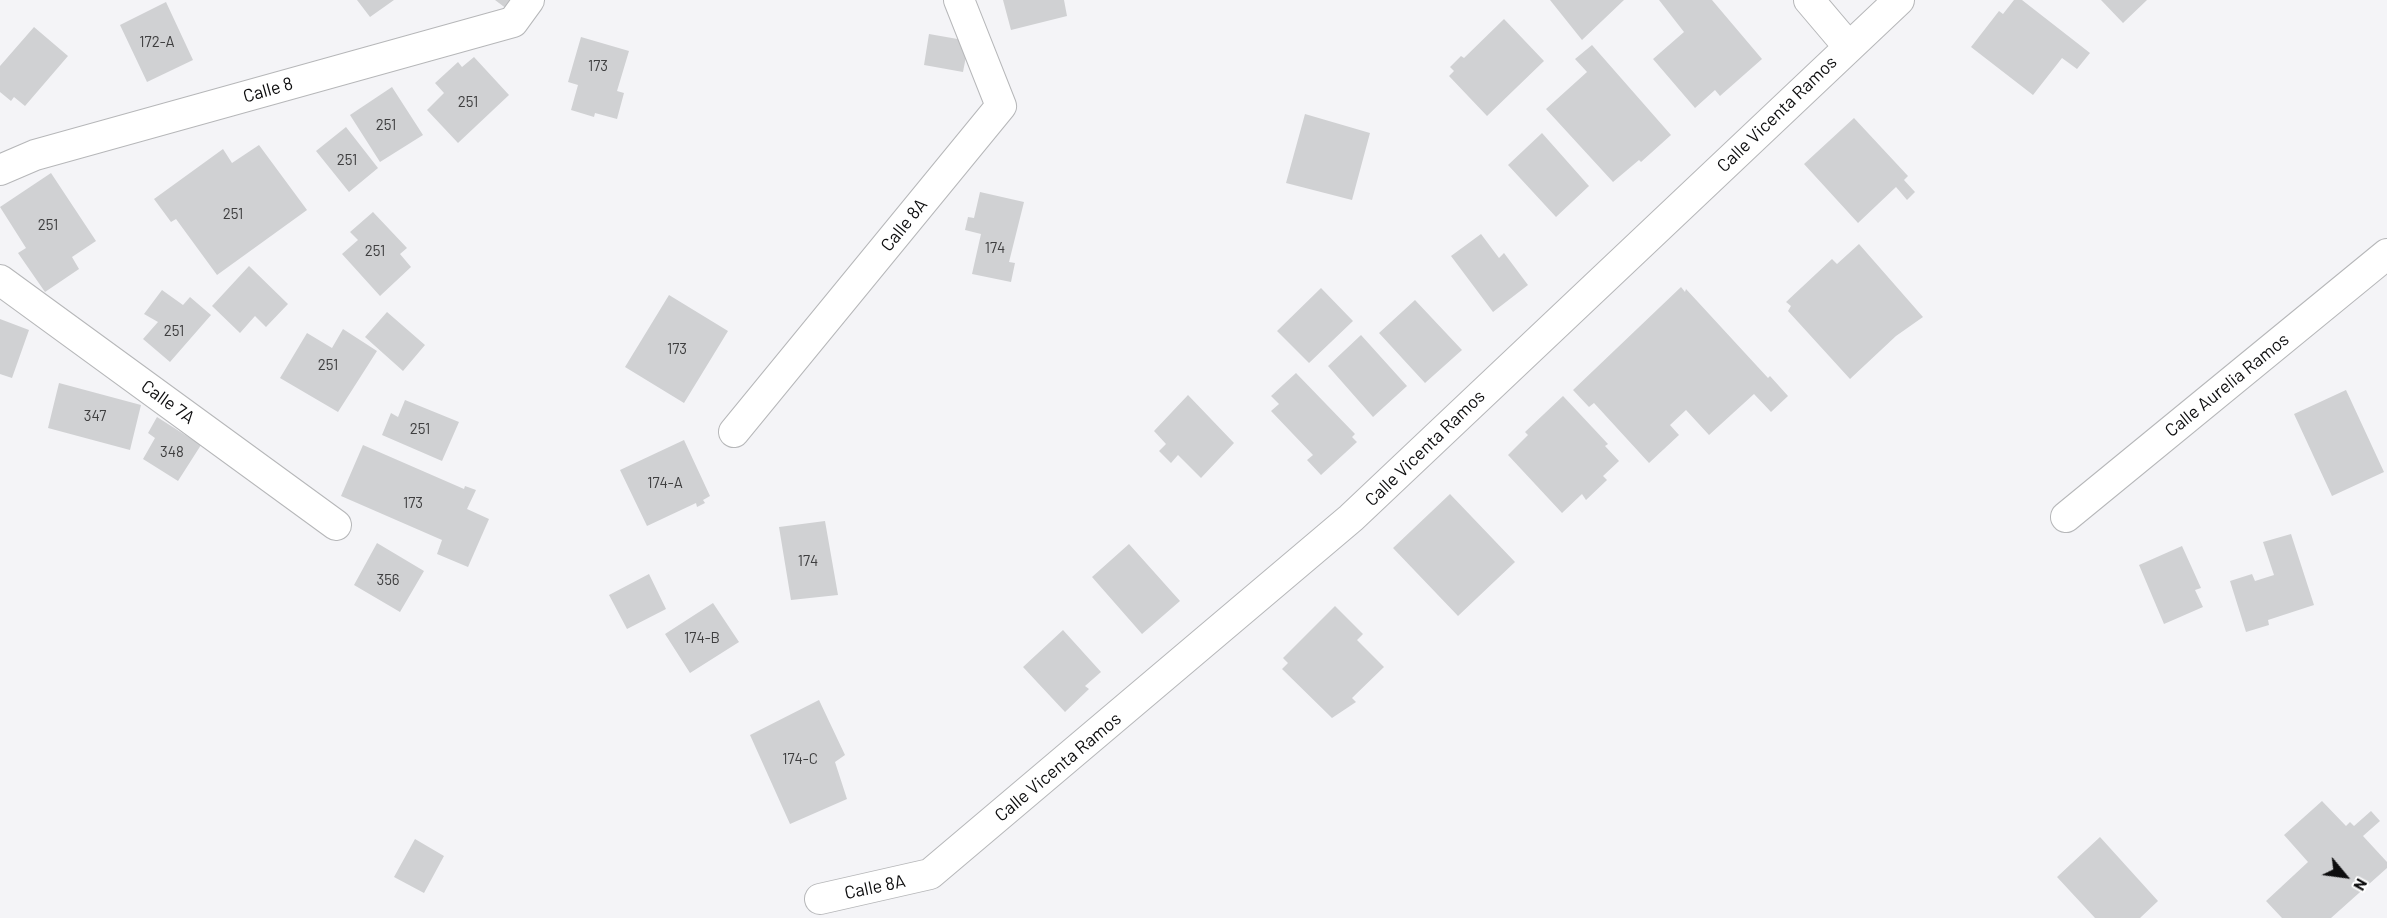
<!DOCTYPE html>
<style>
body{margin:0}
#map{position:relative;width:2387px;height:918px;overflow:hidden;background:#f4f4f7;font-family:Barlow,sans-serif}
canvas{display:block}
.north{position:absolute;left:2315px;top:846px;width:60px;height:60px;-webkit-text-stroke:4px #fff;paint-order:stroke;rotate:119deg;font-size:16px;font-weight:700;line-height:24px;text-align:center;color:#0d0d0e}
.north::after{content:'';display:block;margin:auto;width:21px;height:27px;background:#0d0d0e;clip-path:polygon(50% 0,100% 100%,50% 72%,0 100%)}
</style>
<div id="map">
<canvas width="2387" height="918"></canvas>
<div class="north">N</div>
</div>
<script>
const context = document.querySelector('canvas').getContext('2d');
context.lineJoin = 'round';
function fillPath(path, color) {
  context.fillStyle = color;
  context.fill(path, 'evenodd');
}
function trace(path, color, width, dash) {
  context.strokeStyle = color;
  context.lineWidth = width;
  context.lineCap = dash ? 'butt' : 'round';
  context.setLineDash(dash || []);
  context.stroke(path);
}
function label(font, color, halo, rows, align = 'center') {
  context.font = font + ' Barlow,sans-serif';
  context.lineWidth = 4.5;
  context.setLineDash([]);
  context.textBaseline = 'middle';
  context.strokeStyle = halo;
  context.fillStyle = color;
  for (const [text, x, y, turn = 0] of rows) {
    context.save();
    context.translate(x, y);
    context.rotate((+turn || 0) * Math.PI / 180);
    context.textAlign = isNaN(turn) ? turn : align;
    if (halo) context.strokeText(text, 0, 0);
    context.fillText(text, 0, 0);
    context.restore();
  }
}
const building = new Path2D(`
 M357,0H394L370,17Z
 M495,0H514L507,9Z
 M1003,0H1064L1067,16L1011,30Z
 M1550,0H1624L1582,40Z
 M1659,0H1712L1762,59L1720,96L1715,90L1695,108L1653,59L1684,32Z
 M2014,0H2022L2090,53L2077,69L2062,58L2033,95L1971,47L1999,11L2003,14Z
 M2101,0H2147L2123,23Z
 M166,2L193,60L147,82L120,25Z
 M1504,19L1544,61L1487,116L1449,76L1454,71L1450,67L1461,56L1464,58Z
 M34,27L68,56L25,106L14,97L11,101L0,92V66Z
 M929,34L969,41L963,72L924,65Z
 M581,37L629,51L617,91L624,93L617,119L595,113L594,117L571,110L578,85L568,82Z
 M1592,45L1671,135L1641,162L1639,160L1613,182L1546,109L1587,72L1575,59Z
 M474,57L509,95L458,143L427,110L444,93L435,83L458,62L462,67Z
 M392,87L423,135L380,162L350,115Z
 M1305,114L1370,133L1352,200L1286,183Z
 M1854,118L1908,176L1904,180L1915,192L1907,200L1896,187L1858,223L1804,164Z
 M346,127L378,168L349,192L316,151Z
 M1542,133L1589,186L1556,217L1508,165Z
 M259,145L307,210L217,275L176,219L171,222L154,199L223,149L232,163Z
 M51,173L96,241L72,257L79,269L45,292L18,253L26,248L0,207Z
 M980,192L1024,202L1009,262L1015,263L1011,282L972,274L981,234L965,230L968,217L974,218Z
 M373,212L407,248L400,254L411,267L380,296L342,254L358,240L350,232Z
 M1481,234L1499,258L1504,253L1528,285L1493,312L1451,256Z
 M1859,244L1923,317L1896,336L1850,379L1788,311L1791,306L1786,302L1832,259L1837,264Z
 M249,266L288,304L266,327L255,316L240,333L212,306Z
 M1681,287L1685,292L1686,289L1768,378L1770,376L1788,396L1771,412L1754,394L1709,435L1686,410L1670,425L1679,435L1649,463L1594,403L1589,407L1573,390Z
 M1321,288L1353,321L1309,363L1277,331Z
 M162,290L183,305L190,297L211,315L170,362L143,339L158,322L144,314Z
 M669,295L728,331L684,403L625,367Z
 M1415,300L1462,350L1425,383L1379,333Z
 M387,312L425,345L403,371L365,337Z
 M0,319L29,330L12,378L0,374Z
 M343,329L377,351L338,412L280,378L307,333L332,348Z
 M1361,335L1407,386L1373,417L1328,366Z
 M1296,373L1355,434L1352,437L1357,442L1321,475L1307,460L1313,455L1271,411L1279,404L1271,396Z
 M59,383L141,405L130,450L48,428Z
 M2346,390L2384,472L2332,496L2294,414Z
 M1188,395L1234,443L1201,478L1178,455L1171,463L1159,451L1166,444L1154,431Z
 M1563,396L1608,444L1605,446L1619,461L1603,476L1607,480L1586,500L1582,494L1562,513L1508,455L1528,435L1525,432Z
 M405,400L459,422L442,461L382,435L391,413L398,417Z
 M157,417L201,445L178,481L143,459L155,438L148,433Z
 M684,440L710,496L703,500L705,503L697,507L696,503L647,526L620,470Z
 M363,445L464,489L465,486L476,490L467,509L489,519L468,567L437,554L442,540L341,496Z
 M1450,494L1515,562L1458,616L1393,548Z
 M825,521L838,595L791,600L779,527Z
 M2291,534L2314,605L2268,620L2269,625L2246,632L2230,581L2252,574L2255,581L2274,575L2263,542Z
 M377,543L424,571L400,612L354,585Z
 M1129,544L1180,601L1142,634L1092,577Z
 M2182,546L2201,588L2195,590L2203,607L2164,624L2139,565Z
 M649,574L666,609L627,629L609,595Z
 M713,603L739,642L690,673L665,634Z
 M1335,606L1363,634L1357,640L1384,667L1352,698L1356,702L1332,718L1282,669L1288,663L1283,658Z
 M1063,630L1101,672L1085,686L1089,689L1065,712L1023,667Z
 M819,700L845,755L835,762L847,799L790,824L750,735Z
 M2322,801L2346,826L2350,822L2354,826L2371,811L2380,821L2363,836L2387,862V868L2331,918H2282L2266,901L2308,862L2284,835Z
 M2100,837L2158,901L2140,918H2095L2057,877Z
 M415,839L444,856L424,893L394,877Z`);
const street = new Path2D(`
 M1809,0L1848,46
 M0,170L35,155L513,22L529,0
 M0,280L336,525
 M734,432L1001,106L959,0
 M2066,517L2387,254
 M820,899L930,874L1351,518L1899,0`);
const numberNames = [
 ["172-A",157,42],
 ["173",598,66],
 ["251",468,102],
 ["251",386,125],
 ["251",347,160],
 ["251",233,214],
 ["251",48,225],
 ["174",995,248],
 ["251",375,251],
 ["251",174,331],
 ["173",677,349],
 ["251",328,365],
 ["347",95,416],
 ["251",420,429],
 ["348",172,452],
 ["174-A",665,483],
 ["173",413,503],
 ["174",808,561],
 ["356",388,580],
 ["174-B",702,638],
 ["174-C",800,759]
];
const streetNames = [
 ["Calle 8",268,90,-16],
 ["Calle Vicenta Ramos",1777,114,-44],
 ["Calle 8A",904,225,-51],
 ["Calle Aurelia Ramos",2227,385,-39],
 ["Calle 7A",168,402,36],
 ["Calle Vicenta Ramos",1425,448,-44],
 ["Calle Vicenta Ramos",1058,767,-40],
 ["Calle 8A",875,887,-12]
];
fillPath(building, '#d0d1d3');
trace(street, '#b6b7b9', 32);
trace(street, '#fff', 30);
label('15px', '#3e3e3f', null, numberNames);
label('18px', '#0d0d0e', '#fff', streetNames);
</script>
